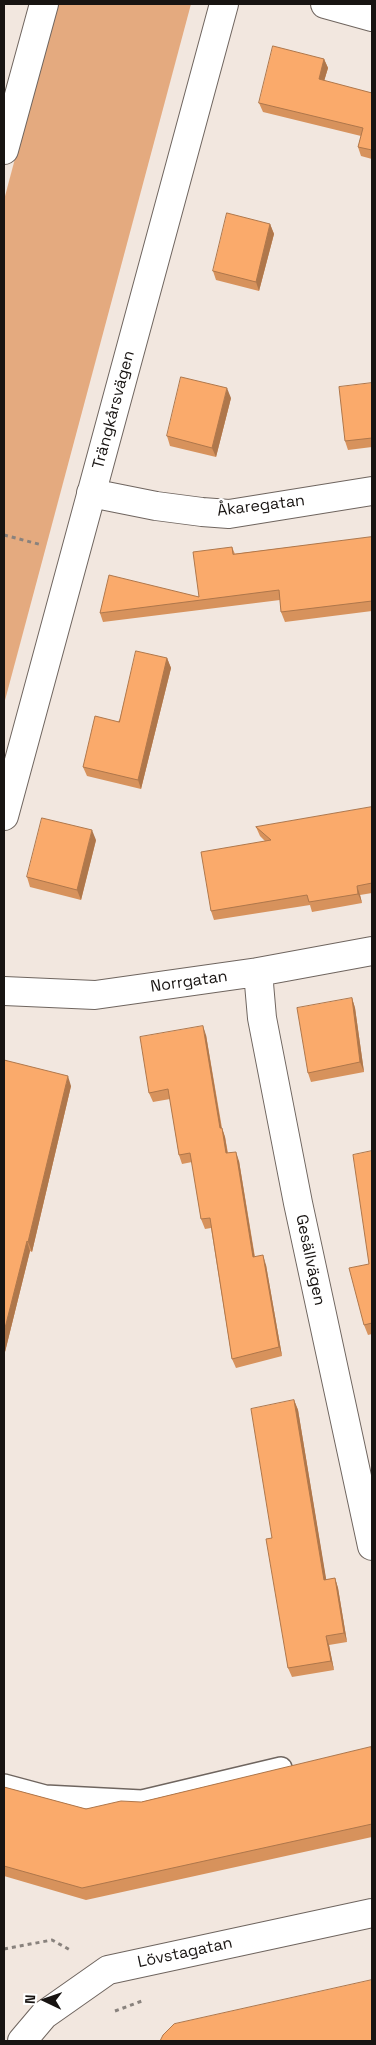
<!DOCTYPE html>
<meta charset="utf-8">
<style>
body{margin:0}
#map{position:relative;width:376px;height:2045px;overflow:hidden;background:#f2e7df;font-family:"Space Grotesk",sans-serif}
canvas{display:block}
.frame{position:absolute;inset:0;border:5px solid #181412;pointer-events:none}
.north{position:absolute;left:20px;top:1975px;width:50px;height:50px;-webkit-text-stroke:4px #fff;paint-order:stroke;rotate:273deg;font-size:14px;font-weight:700;line-height:20px;text-align:center;color:#181412}
.north::after{content:'';display:block;margin:auto;width:18px;height:22px;background:#181412;clip-path:polygon(50% 0,100% 100%,50% 72%,0 100%)}
</style>
<div id="map">
<canvas width="376" height="2045"></canvas>
<div class="frame"></div>
<div class="north">N</div>
</div>
<script>
const context = document.querySelector('canvas').getContext('2d');
context.lineJoin = 'round';
function fillPath(path, color) {
  context.fillStyle = color;
  context.fill(path, 'evenodd');
}
function trace(path, color, width, dash) {
  context.strokeStyle = color;
  context.lineWidth = width;
  context.lineCap = dash ? 'butt' : 'round';
  context.setLineDash(dash || []);
  context.stroke(path);
}
function label(font, color, halo, rows, align = 'center') {
  context.font = font + ' "Space Grotesk",sans-serif';
  context.lineWidth = 4.5;
  context.setLineDash([]);
  context.textBaseline = 'middle';
  context.strokeStyle = halo;
  context.fillStyle = color;
  for (const [text, x, y, turn = 0] of rows) {
    context.save();
    context.translate(x, y);
    context.rotate((+turn || 0) * Math.PI / 180);
    context.textAlign = isNaN(turn) ? turn : align;
    if (halo) context.strokeText(text, 0, 0);
    context.fillText(text, 0, 0);
    context.restore();
  }
}
const green = new Path2D(`
 M56,4H191L4,704V200Z`);
const path = new Path2D(`
 M4,535L42,545
 M4,1949L52,1940L72,1951
 M115,2011L142,2001`);
const service = new Path2D(`
 M4,1785L45,1796L142,1801L281,1768`);
const minor = new Path2D(`
 M325,4L372,17
 M4,150L44,4
 M91,493L156,506L202,512L229,514L372,491
 M4,816L224,4
 M258,972L262,1018L298,1203L372,1546
 M4,991L95,995L258,972L372,951
 M22,2041L44,2015L108,1970L372,1913`);
const wall = new Path2D(`
 M324,59L328,68L324,81L372,93V159L361,156L358,147L361,136L263,112L259,103Z
 M270,224L274,234L259,291L216,280L213,271Z
 M372,383V447L348,450L345,441Z
 M231,398L216,457L170,446L167,436Z
 M372,537V611L285,622L281,612L280,600L103,622L100,613L199,597L232,547L235,554Z
 M167,658L171,668L141,789L87,776L83,767Z
 M372,807V893L360,895L362,903L312,912L310,905L214,920L211,911L265,841L260,836L256,827Z
 M96,840L81,900L30,887L27,877Z
 M352,998L355,1008L364,1072L311,1082L308,1073Z
 M206,1035L222,1128L225,1137L228,1153L239,1161L255,1257L266,1265L282,1356L236,1368L232,1359L211,1228L205,1229L201,1219L192,1162L182,1164L179,1155L170,1099L153,1102L149,1093Z
 M4,1060L71,1086L32,1252L30,1251L4,1356Z
 M372,1151V1334L368,1335L364,1325L369,1264Z
 M294,1400L298,1410L326,1580L335,1578L338,1588L347,1642L329,1645L334,1670L292,1677L288,1668L272,1538Z
 M371,1747L372,1751V1837L86,1900L4,1876V1787L86,1809L141,1802Z`);
const shadedWall = new Path2D(`
 M324,59L328,68L322,88L319,79Z
 M270,224L274,234L259,291L256,282Z
 M227,388L231,398L216,457L212,448Z
 M167,658L171,668L141,789L138,780Z
 M92,830L96,840L81,900L77,890Z
 M357,886L360,895L362,903L358,894Z
 M352,998L355,1008L364,1072L360,1062Z
 M203,1026L206,1035L223,1138L220,1128Z
 M68,1076L71,1086L32,1252L28,1242Z
 M222,1128L225,1137L229,1163L226,1153Z
 M236,1152L239,1161L256,1266L253,1257Z
 M27,1241L30,1251L4,1356V1332Z
 M263,1255L266,1265L282,1356L279,1347Z
 M294,1400L298,1410L328,1590L324,1580Z
 M335,1578L338,1588L347,1642L344,1633Z
 M326,1636L329,1645L334,1670L331,1661Z`);
const building = new Path2D(`
 M273,46L324,59L319,79L372,93V150L358,147L363,128L259,103Z
 M227,213L270,224L256,282L213,271Z
 M181,377L227,388L212,448L167,436Z
 M372,383V438L345,441L339,387Z
 M372,537V601L281,612L279,590L100,613L109,575L199,597L193,552L232,547L233,554Z
 M136,651L167,658L138,780L83,767L95,716L119,722Z
 M372,807V883L357,886L358,894L309,902L307,895L211,911L201,852L271,840L256,827Z
 M42,818L92,830L77,890L27,877Z
 M352,998L360,1062L308,1073L297,1008Z
 M203,1026L220,1128H222L226,1153L236,1152L253,1257L263,1255L279,1347L232,1359L210,1218L201,1219L190,1153L179,1155L168,1089L149,1093L140,1037Z
 M4,1060L68,1076L28,1242L27,1241L4,1332Z
 M372,1151V1323L364,1325L349,1268L369,1264L353,1155Z
 M294,1400L324,1580L335,1578L344,1633L326,1636L331,1661L288,1668L266,1539L272,1538L251,1409Z
 M371,1747L372,1753V1824L82,1888L4,1866V1787L86,1809L121,1801L141,1802Z
 M372,1980V2041H160L163,2035L174,2024Z`);
const streetNames = [
 ["Trängkårsvägen",114,410,-75],
 ["Åkaregatan",261,506,-7],
 ["Norrgatan",189,982,-8],
 ["Gesällvägen",310,1260,78],
 ["Lövstagatan",185,1953,-12]
];
fillPath(green, '#e4aa7f');
trace(service, '#6f655f', 24);
trace(minor, '#6f655f', 30);
trace(path, '#89827d', 3, [4, 4]);
trace(service, '#fff', 21);
trace(minor, '#fff', 28);
fillPath(wall, '#d7925c');
fillPath(shadedWall, '#af774b');
fillPath(building, '#faaa6b');
trace(building, '#af774b', 1);
label('16px', '#181412', '#fff', streetNames);
</script>
